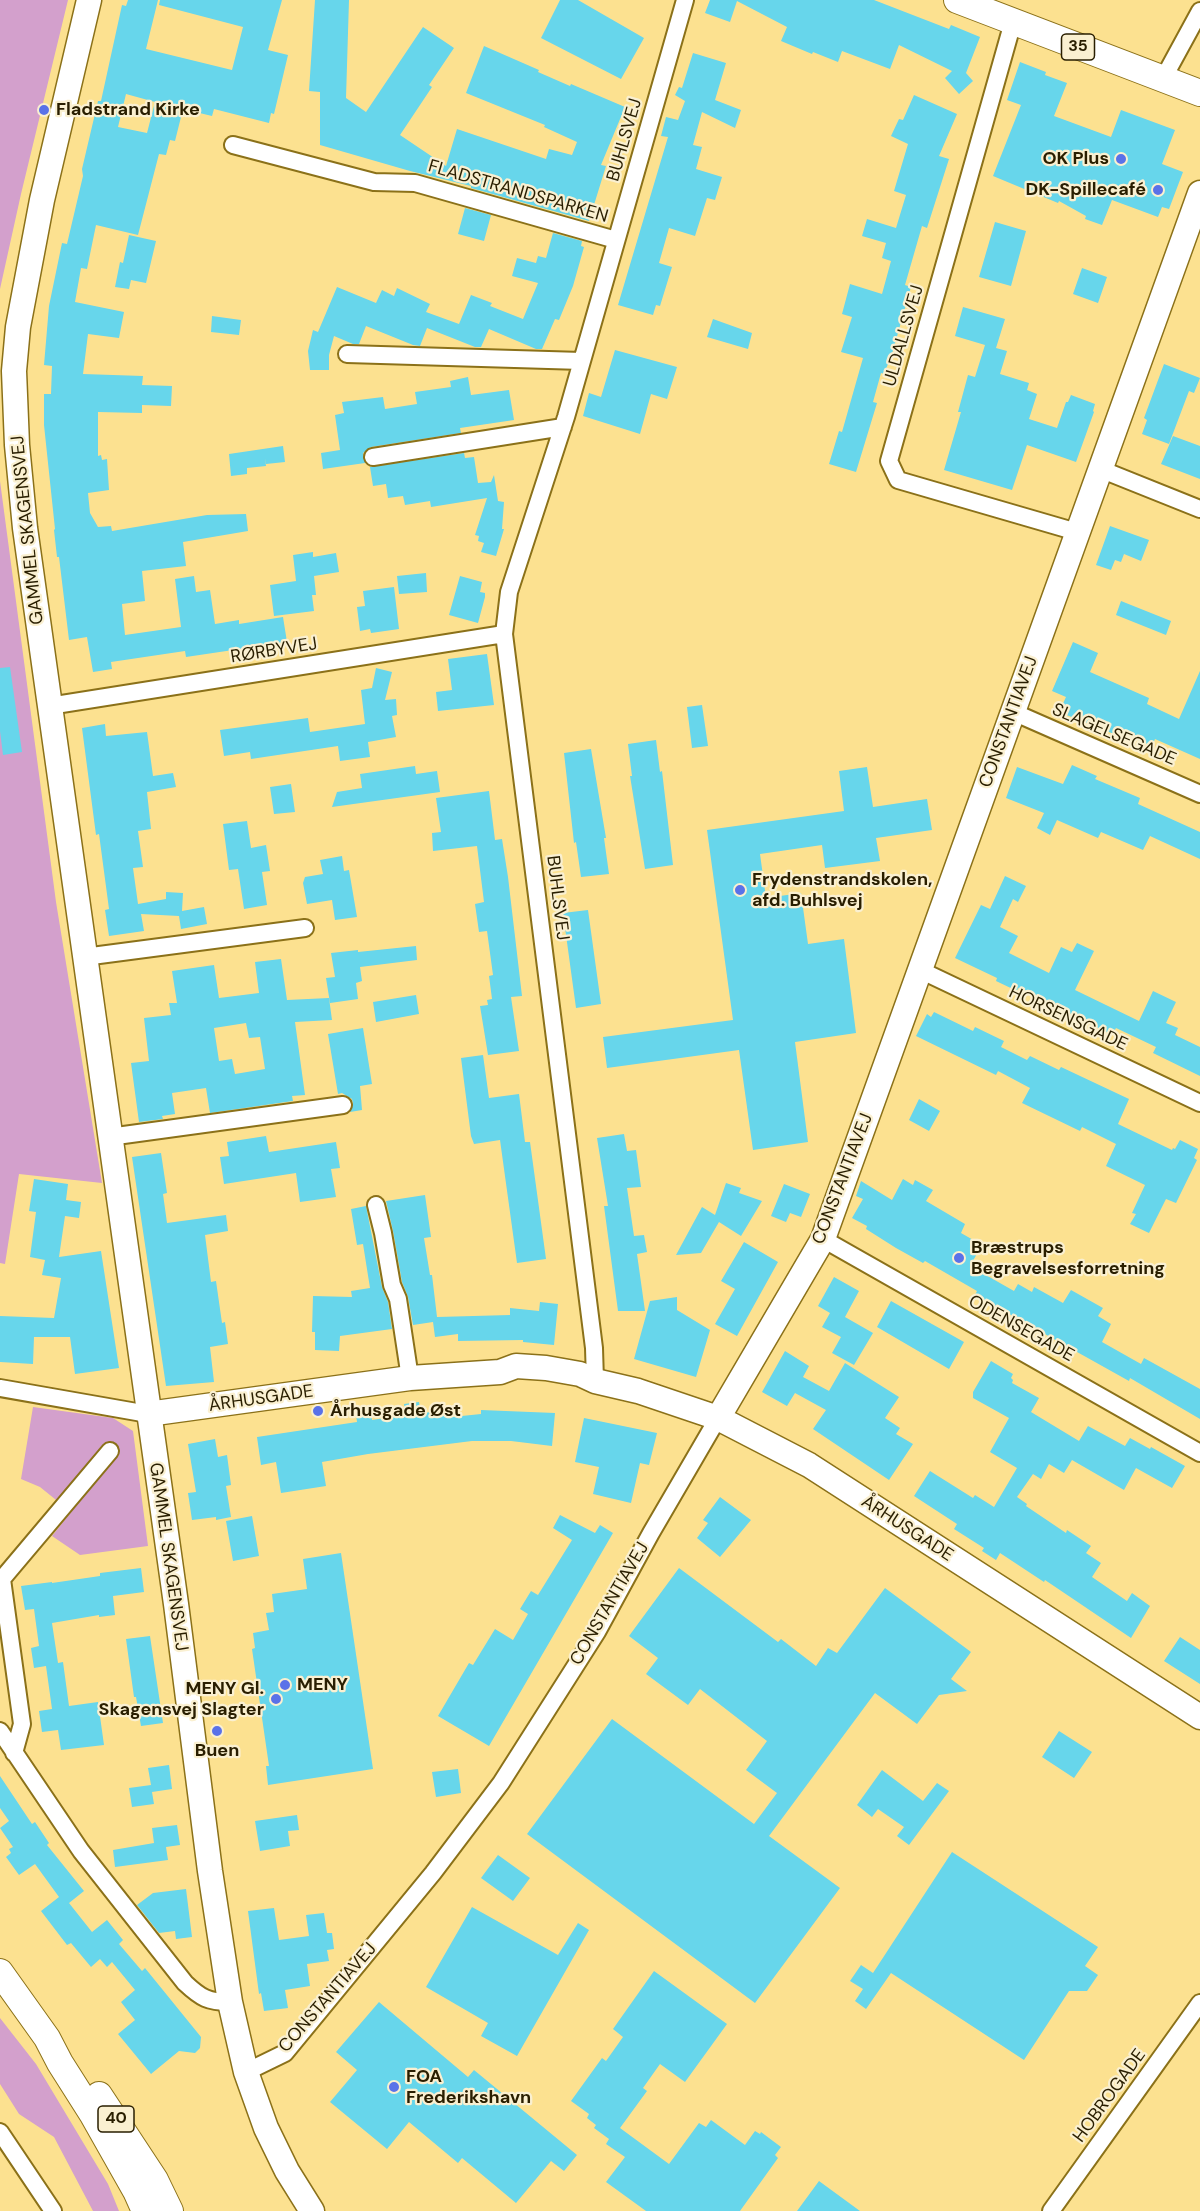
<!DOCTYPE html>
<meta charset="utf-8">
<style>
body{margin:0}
canvas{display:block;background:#fce190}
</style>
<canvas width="1200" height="2211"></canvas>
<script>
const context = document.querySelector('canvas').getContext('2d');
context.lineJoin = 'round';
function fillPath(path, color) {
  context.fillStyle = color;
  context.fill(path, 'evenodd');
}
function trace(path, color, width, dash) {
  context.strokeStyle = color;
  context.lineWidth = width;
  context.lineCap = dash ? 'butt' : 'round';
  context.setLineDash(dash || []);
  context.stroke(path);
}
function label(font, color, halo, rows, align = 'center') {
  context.font = font + ' "DM Sans",sans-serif';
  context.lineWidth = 4.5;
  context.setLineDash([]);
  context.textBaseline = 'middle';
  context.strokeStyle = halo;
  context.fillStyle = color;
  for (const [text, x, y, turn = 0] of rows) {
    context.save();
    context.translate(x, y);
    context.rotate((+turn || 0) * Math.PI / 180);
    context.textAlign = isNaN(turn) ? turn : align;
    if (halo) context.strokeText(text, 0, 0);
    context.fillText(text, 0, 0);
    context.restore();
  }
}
const green = new Path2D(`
 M0,0H68L21,194L0,289Z
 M0,481L56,902L102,1183L19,1174L5,1264L0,1263Z
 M33,1407L113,1418L133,1431L148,1546L80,1555L52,1536L71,1512L40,1487L21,1479Z
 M0,2018L36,2064L108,2184L119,2211H93L54,2137L19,2114L0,2084Z`);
const building = new Path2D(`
 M128,0H158L146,49L232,70L243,27L159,5L160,0H282L268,50L288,55L274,114L271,113L269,123L214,109L212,116L183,109L175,141L170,140L166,155L159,154L138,235L96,225L87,269L81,268L75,302L124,312L119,338L88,334L83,374L143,376L142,385L172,386L171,406L142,405V413L98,412V456L101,455L102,460L107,459L109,490L88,493L90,513L98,527L111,526L112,531L207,515L246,514L248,531L183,542L186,566L142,571L145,601L122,604L125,635L181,627L175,579L194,576L196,592L210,590L215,624L239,620V624L283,617L287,642L186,657L185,651L111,662L112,669L93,672L87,637L69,640L59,557H57L54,530L55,529L44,425V394H51L52,366L44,365L49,306L62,243L67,244L83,176L82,169L98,101H101L122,5L126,6ZM126,94L155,102L147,133L118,127Z
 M315,0H349L346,98L366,112L423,27L454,48L429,85L432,87L400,135L446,166L457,129L546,159L549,149L572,155L577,142L544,127L545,125L466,93L484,46L539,70L538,72L570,86L571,84L625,107L601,165L606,166L589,221L471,188V186L410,171L320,145V92L309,91Z
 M560,0H578L644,38L621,79L541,38Z
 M710,0H874L949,29L951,25L980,37L966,73L973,81L959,94L945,78L952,71L899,45L890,69L842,51L838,62L813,52L812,54L781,41L787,27L737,1L730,22L705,13Z
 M693,53L726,63L715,100L741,110L735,128L702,112L693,145L702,147L696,169L722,177L715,200L707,198L695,236L669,228L659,263L672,267L660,306L656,305L653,315L618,305L668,137L661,136L666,117L678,120L685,101L675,95L679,87L682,88Z
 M1020,62L1046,72L1045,75L1067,83L1054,116L1111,137L1121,110L1175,130L1162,164L1183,172L1169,209L1162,207L1158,217L1112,200L1102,225L1085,219L1086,216L1059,201L1058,203L993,176L1021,105L1007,100Z
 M914,95L957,114L939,156L949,159L927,228L922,226L905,285L911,287L892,354L884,374L881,373L873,402L877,403L856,472L829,464L839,431L842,432L863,358L841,352L852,317L842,314L850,284L882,294L891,261L882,258L886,243L862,236L867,219L896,228L906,195L894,191L908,144L891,136L899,119L903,120Z
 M465,208L491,215L484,241L458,234Z
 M995,222L1026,231L1011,286L979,277Z
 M553,233L582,241L581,246L584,247L573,286L559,320L555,319L542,349H536L489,329L481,347H475L427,328L420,346L413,345L366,326L359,344H353L334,336L329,355V370H310L308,351L313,330L318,332L337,287L376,303L382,290L394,296L397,288L430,304L426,312L459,324L471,295L492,303L490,306L523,319L538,283L512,276L517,258L536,263L538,256L546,258Z
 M129,235L156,241L146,283L131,280L129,289L115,287L120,262L123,263Z
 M1082,268L1107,277L1098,303L1073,294Z
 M963,307L1005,319L996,348L1007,351L1000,374L1029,383L1027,390L1037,394L1029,419L1057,428L1066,402H1068L1071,395L1095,404L1093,411L1094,412L1076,462L1027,445L1012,490L944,470L961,412H958L968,375L975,377L985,345L955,336Z
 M212,316L241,320L239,335L211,332Z
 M713,319L752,333L748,349L707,337Z
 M615,350L677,367L667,399L651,394L640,434L583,416L589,393L601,397Z
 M1164,364L1200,378L1194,393L1189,391L1169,444L1142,434L1147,420L1144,418Z
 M468,377L471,395L509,390L514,420L460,428L461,433L371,447L363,453L365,463L323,469L321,453L340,450L335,415L344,413L342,402L383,397L385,409L417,404L415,392L451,387L450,381Z
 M1173,436L1200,446V479L1161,464Z
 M283,446L285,462L266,464L265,458L266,466L247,468V474L231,476L229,454Z
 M464,453L465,458L474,457L478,483L491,482L494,475L498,501L504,502L502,529H504L496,556L481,552L484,543L478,541L479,536L475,535L487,498L431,507L430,501L405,505L403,496L388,498L386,484L373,486L370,467Z
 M1110,526L1149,540L1141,561L1124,554L1121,562L1115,560L1111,570L1096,565Z
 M313,552V557L336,553L339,572L314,576L316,595H312L314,611L274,616L270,585L296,581L293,555Z
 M426,573L427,592L399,594L397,576Z
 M460,576L482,582L480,592L485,593V597L478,623L449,615Z
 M394,587L399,629L371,633L370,629L360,631L357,607L365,606L363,591Z
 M1121,601L1171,621L1166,635L1116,615Z
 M1073,642L1098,653L1090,672L1149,698L1147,704L1179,719L1200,671V759L1155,739L1152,746L1121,733L1119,736L1059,712L1066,697L1052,691Z
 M487,654L494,705L438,711L436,692L452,690L448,659Z
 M10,667L22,752L3,755L0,731V668Z
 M376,668L392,672L385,700L396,699L397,715L392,716L396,737L368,742L370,757L340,761L338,746L251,759L250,752L224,756L220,730L308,718L310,732L365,724L361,690L372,688Z
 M702,705L708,746L692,748L687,707Z
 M105,724L106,736L147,732L153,776L173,773L176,787L147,792L151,829L138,831L143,867L133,868L138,904L166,899V892L183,893L182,911L204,907L207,924L181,929L179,916L141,914L144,931L109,936L105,910L109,909L99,834L96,835L82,728Z
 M656,740L660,772L662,771L673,865L645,869L630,776H632L628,744Z
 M591,749L606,838H604L609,874L581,877L576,842L574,843L564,753Z
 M1072,765L1097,776L1095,779L1140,798L1138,804L1200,832V859L1150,836L1143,850L1101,832L1098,838L1057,820L1050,835L1037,828L1044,813L1006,798L1017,767L1063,784Z
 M415,766L416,774L437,771L440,792L332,807L337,792L362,788L360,774Z
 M867,767L873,807L927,799L932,830L876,838L880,861L825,868L822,845L760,854L766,898L801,893L808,944L844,939L856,1033L795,1042L808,1142L753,1150L739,1050L607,1068L603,1037L733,1020L707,830L844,811L839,771Z
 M291,784L295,812L274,814L270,787Z
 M489,791L495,840L502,839L508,877L522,996L511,997L519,1051L488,1055L480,1006L488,1005L487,1000L492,999L489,976L493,975L487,931L479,932L475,904L484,902L477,846L433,851L432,833L441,832L436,798Z
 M247,821L251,848L266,845L270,871L262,872L267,905L244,909L238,869L229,870L223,824Z
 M342,856L344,871L349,870L357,917L335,920L332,900L307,904L303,883L305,877L323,874L320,860Z
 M1005,876L1026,886L1018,902L1013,899L1000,927L1018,936L1009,953L1049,973L1061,947L1072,952L1077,943L1094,951L1075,990L1139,1021L1153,991L1176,1002L1166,1023L1178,1028L1175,1035L1200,1047V1076L1153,1053L1156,1047L1116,1028L1112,1035L1018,988L1017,991L996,981L997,978L955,958L981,905L990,909Z
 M588,910L601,1004L576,1008L563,913Z
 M416,946L417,960L360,967L362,981L356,983L358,999L330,1003L326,978L335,977L331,953L358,950V952Z
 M281,959L287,1000L329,998L332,1020L295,1022L305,1095L292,1096L293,1101L210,1113L206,1088L172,1093L175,1114L162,1116L163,1119L139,1122L131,1063L149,1061L144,1018L171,1015L169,1003H177L172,971L214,965L219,998L259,993L255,962ZM246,1023L249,1038L260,1037L265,1069L235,1074L232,1059L219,1061L214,1028Z
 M416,995L419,1014L376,1022L373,1002Z
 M934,1012L973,1031L975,1027L1004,1041L1001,1047L1027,1060L1030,1056L1059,1070L1061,1067L1129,1099L1118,1124L1172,1150L1173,1148L1175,1149L1180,1140L1198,1149L1194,1158L1197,1160L1176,1203L1166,1199L1149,1233L1130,1224L1136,1214L1132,1213L1145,1185L1106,1166L1116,1144L1082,1127L1080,1131L1022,1103L1030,1088L998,1071L996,1075L916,1036L927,1014L931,1017Z
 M363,1028L372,1084L360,1086L362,1110L350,1112L353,1104L352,1099L342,1093L338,1094L328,1034Z
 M483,1055L489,1098L519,1094L525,1142H530L546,1259L517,1263L500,1140L474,1144L471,1136L461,1058Z
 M919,1099L940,1111L929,1131L909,1120Z
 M624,1134L627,1151L636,1150L641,1187L627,1188L634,1236L644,1235L647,1252L637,1254L645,1311H618L604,1206H608L597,1138Z
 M266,1136L269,1152L336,1142L340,1168L331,1169L336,1197L300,1202L296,1173L224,1184L220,1157L229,1156L227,1142Z
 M161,1153L167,1193L163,1194L167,1223L226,1215L228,1231L205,1235L211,1282L216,1281L222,1323L225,1322L228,1344L210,1347L214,1382L166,1386L132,1157Z
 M34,1179L68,1184L66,1200L81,1202L79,1218L65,1216L59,1257L101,1251L119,1368L75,1374L70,1337H34L33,1364L0,1362V1316L54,1318L61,1278L42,1275L45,1260L30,1257L36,1212L29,1211Z
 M903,1179L913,1185L915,1180L933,1190L926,1201L965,1224L961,1233L982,1245L970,1266L1014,1291L1018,1284L1032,1292L1034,1287L1063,1303L1071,1290L1103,1308L1098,1316L1111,1324L1102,1342L1141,1364L1144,1358L1200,1389V1419L1130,1378L1129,1381L975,1295L977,1291L925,1261L923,1263L896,1248L866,1229L867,1226L852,1218L863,1199L856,1196L861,1181L892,1200Z
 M726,1183L741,1188L739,1193L762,1201L741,1236L719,1222L701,1253L676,1255L702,1207L715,1215Z
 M784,1184L810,1194L801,1217L790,1213L786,1222L771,1216Z
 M425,1195L431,1237L424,1238L430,1275H432L437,1317L510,1315V1308L539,1311L540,1302L558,1304L554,1345L523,1342V1340L458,1341V1334L435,1337L433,1322L413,1325L408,1297L402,1282L393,1231L386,1201Z
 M366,1206L382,1287L388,1302L392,1329L340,1336L339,1351L315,1350V1332H312L313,1296L352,1297L351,1291L370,1288L363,1244L357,1245L351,1209Z
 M744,1242L778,1262L737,1336L715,1324L735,1289L721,1281Z
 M834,1277L859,1291L845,1317L873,1333L854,1365L832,1353L841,1337L822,1327L830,1313L818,1306Z
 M677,1297V1310L710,1330L696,1377L634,1359L650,1301Z
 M891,1301L964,1342L949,1369L877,1327Z
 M785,1351L809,1366L803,1377L829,1391L845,1363L899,1397L885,1418L900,1428L896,1434L913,1444L889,1480L813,1429L826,1410L795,1393L787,1406L762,1392Z
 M991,1361L1013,1374L1011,1378L1013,1380L1012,1383L1039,1398L1031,1412L1079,1441L1088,1426L1125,1446L1130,1438L1150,1449L1151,1447L1185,1466L1172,1488L1136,1468L1124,1490L1072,1460L1064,1473L1049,1464L1041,1479L1033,1474L1017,1497L1027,1504L1026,1506L1066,1533L1067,1530L1091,1546L1086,1553L1101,1563L1092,1577L1127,1601L1132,1593L1150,1606L1131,1638L1045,1580L1044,1582L1000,1553L996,1560L982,1551L984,1548L954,1529L957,1524L914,1496L930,1471L973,1498L975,1495L994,1507L1017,1468L990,1452L1009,1418L973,1398V1392Z
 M419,1402L421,1413L452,1410V1417L481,1414V1410L555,1413L552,1446L511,1441H472L368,1454L322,1462L326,1486L281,1493L276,1462L261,1465L257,1437L357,1422L356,1414L371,1411L372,1420L406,1415L404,1404Z
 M584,1418L657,1433L649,1465L640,1463L631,1503L593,1494L599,1467L575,1462Z
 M215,1439L218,1457L227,1455L231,1485L226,1486L231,1517L216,1520V1517L192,1520L188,1493L196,1492L188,1444Z
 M720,1497L751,1520L720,1557L697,1538L708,1523L703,1520Z
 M560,1515L595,1533L600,1525L613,1533L489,1746L438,1716L469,1663L473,1665L495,1629L513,1640L528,1614L520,1609L531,1591L538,1595L572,1540L553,1528Z
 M252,1516L259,1556L233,1561L226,1521Z
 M341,1553L373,1769L268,1785L266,1766H269L252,1649L255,1648L253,1633L269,1630L266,1613L274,1612L272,1594L307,1589L303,1559Z
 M141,1568L144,1592L113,1596L115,1615L99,1617V1615L52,1623L58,1663L63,1662L69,1706L98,1702L104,1745L61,1750L58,1730L42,1732L39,1711L52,1709L46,1666L34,1668L31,1648L39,1646L34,1609L25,1610L21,1586L52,1582V1583L100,1576V1573Z
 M679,1568L778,1642L781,1639L816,1666L828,1648L837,1653L885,1588L971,1652L951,1679L967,1691L939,1695L917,1724L875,1693L769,1836L840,1888L755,2003L527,1834L612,1719L754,1824L777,1793L746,1770L767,1741L700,1689L688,1705L646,1674L658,1658L629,1636Z
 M150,1636L163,1723L141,1726L136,1697H134L126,1639Z
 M1180,1637L1200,1650V1684L1164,1661Z
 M1059,1731L1092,1752L1074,1778L1042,1757Z
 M169,1765L172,1789L152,1792L154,1804L132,1807L129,1788L151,1785L148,1768Z
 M458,1769L461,1793L436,1797L432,1772Z
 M882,1770L923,1801L937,1783L949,1791L909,1845L897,1836L904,1827L878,1809L872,1817L857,1805Z
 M0,1776L32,1824L35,1822L49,1843L47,1845L84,1891L69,1903L92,1932L107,1920L123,1940L119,1944L142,1971L145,1968L201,2037L200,2048L195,2053L179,2051L151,2074L118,2034L135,2020L121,2002L135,1990L112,1962L107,1967L100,1959L91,1967L71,1943L67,1945L41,1911L59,1897L35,1864L19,1875L6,1857L11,1853L9,1849L13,1847L0,1828L9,1821L0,1808Z
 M297,1815L299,1830L288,1831L290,1846L260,1851L255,1821Z
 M177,1825L180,1845L166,1847L168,1860L115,1867L113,1850L154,1843L152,1828Z
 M952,1852L1098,1947L1085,1966L1098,1975L1087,1991H1069L1024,2060L891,1973L866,2009L855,2001L863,1989L850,1981L861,1965L873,1973Z
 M498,1855L530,1878L513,1901L481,1878Z
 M186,1889L192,1937L176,1939L175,1931L159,1933L137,1905L153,1893Z
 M472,1907L558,1955L578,1923L589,1930L517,2056L481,2036L488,2023L426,1987Z
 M274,1908L279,1940L309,1936L306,1915L324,1913L327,1933H332L334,1949L327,1950L329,1961L307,1964L310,1986L285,1990L288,2008L264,2011L261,1993L259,1994L248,1911Z
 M654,1971L727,2024L685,2082L660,2064L643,2088L647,2091L620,2128L669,2164L699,2123L706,2127L711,2120L745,2145L755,2131L760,2134L761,2132L781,2147L775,2155L778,2158L740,2211H646L606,2182L625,2157L606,2144L609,2139L594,2128L596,2125L587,2118L589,2114L571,2101L602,2058L606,2061L623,2037L613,2029Z
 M379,2002L468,2077L474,2070L577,2155L564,2171L551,2161L516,2203L462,2158L458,2163L409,2122L387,2149L330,2102L357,2070L336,2052Z
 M819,2181L860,2211H797Z`);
const street = new Path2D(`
 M1013,22L889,461L898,480L1077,532
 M1163,79L1200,11
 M233,145L374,182L415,183L616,240
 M347,354L582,361
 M373,457L563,427
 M1100,469L1200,509
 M49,706L504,634
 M1013,712L1200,794
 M84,957L305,928
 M920,970L1200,1103
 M109,1137L343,1105
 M376,1205L383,1233L392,1285L398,1299L410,1378
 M823,1239L1200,1453
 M595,1381L594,1348L504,634L509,592L566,417L685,0
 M0,1388L148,1414
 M0,1579H2L22,1724L14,1753
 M2,1579L110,1451
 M0,1731L81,1851L185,1983C201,1998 208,2002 230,2002
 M246,2072L285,2053L433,1873L501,1783L597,1632L651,1533L718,1418
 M0,2132L53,2211
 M1051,2211L1200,2003`);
const secondary = new Path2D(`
 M89,0L42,200L18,327L14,371L17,445L25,528L176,1604L210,1871L230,2002L246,2072L266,2128L287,2171L312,2211
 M148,1414L410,1378L500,1372L516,1366L546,1368L580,1374L595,1381L638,1391L718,1418L809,1465L1200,1717
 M718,1418L823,1239L1200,193`);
const primary = new Path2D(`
 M957,0L1200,93
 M0,1972L47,2038L60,2063L93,2115L136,2191L145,2211
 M99,2095L155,2180L170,2211`);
const markers = [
 [44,110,6,"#5a72e8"],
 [1121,159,6,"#5a72e8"],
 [1158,190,6,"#5a72e8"],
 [740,890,6,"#5a72e8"],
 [959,1258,6,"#5a72e8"],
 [318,1411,6,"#5a72e8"],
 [285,1685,6,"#5a72e8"],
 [276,1699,6,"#5a72e8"],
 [217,1731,6,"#5a72e8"],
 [394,2087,6,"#5a72e8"]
];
const shields = [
 [1078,47,33],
 [116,2119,36]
];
const shieldNames = [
 ["35",1078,47],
 ["40",116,2119]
];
const poiNames = [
 ["Fladstrand Kirke",56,110],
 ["OK Plus",1109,159,"right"],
 ["DK-Spillecafé",1146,190,"right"],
 ["Frydenstrandskolen,",752,880],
 ["afd. Buhlsvej",752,901],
 ["Bræstrups",971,1248],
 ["Begravelsesforretning",971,1269],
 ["Århusgade Øst",330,1411],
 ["MENY",297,1685],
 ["MENY Gl.",264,1689,"right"],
 ["Skagensvej Slagter",264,1710,"right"],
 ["Buen",217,1751,"center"],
 ["FOA",406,2077],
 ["Frederikshavn",406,2098]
];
const streetNames = [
 ["BUHLSVEJ",625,140,-74],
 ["FLADSTRANDSPARKEN",518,192,16],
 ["ULDALLSVEJ",904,336,-74],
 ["GAMMEL SKAGENSVEJ",28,530,-96],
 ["RØRBYVEJ",274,651,-9],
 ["CONSTANTIAVEJ",1009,722,-70],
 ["SLAGELSEGADE",1114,735,23],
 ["BUHLSVEJ",557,898,83],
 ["HORSENSGADE",1068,1019,25],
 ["CONSTANTIAVEJ",843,1179,-69],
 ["ODENSEGADE",1021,1329,29],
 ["ÅRHUSGADE",261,1399,-8],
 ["ÅRHUSGADE",907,1529,33],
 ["GAMMEL SKAGENSVEJ",168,1557,82],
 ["CONSTANTIAVEJ",610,1604,-60],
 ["CONSTANTIAVEJ",328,1998,-49],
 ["HOBROGADE",1110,2096,-54]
];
fillPath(green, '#d3a0cc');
fillPath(building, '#67d6eb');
trace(street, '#8b7119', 20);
trace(secondary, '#8b7119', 27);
trace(primary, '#8b7119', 28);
trace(street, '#fff', 16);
trace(secondary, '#fff', 24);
trace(primary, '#fff', 26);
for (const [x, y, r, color] of markers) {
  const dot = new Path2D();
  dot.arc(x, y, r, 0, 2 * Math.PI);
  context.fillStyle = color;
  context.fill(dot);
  trace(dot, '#faf0d1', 2);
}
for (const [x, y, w] of shields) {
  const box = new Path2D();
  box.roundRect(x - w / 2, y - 13, w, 26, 4.5);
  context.fillStyle = '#faf0d1';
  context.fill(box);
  trace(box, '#291e00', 1.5);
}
label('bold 16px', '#291e00', null, shieldNames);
label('bold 18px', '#291e00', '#faf0d1', poiNames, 'left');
label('18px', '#291e00', '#faf0d1', streetNames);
</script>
